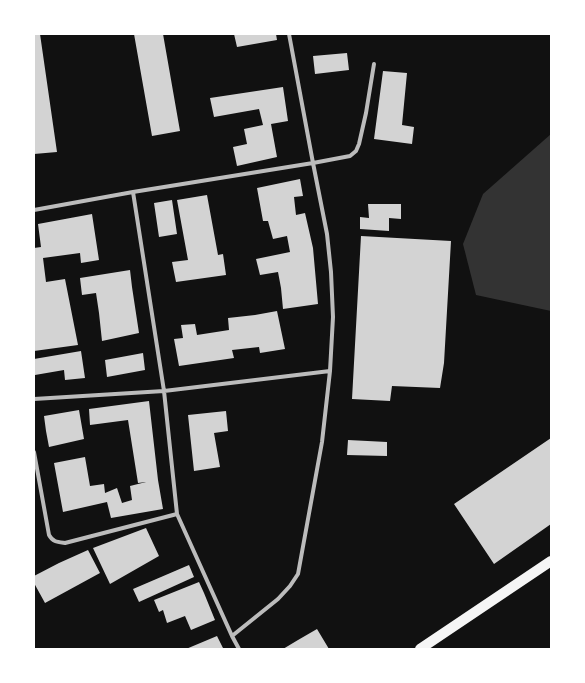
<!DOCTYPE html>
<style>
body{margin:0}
#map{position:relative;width:585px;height:683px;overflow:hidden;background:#111;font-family:Lato,sans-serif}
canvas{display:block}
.frame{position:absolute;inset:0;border:35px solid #fff;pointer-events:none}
</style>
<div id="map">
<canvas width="585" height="683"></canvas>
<div class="frame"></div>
</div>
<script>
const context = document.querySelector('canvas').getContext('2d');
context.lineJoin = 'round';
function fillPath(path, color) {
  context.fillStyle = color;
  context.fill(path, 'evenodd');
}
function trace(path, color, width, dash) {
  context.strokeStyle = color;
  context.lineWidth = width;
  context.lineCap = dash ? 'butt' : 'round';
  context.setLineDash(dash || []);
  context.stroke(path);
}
const water = new Path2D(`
 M551,134V311L476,295L463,244L483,194Z`);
const building = new Path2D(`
 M34,34H40L57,152L34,154Z
 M134,34H163L180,131L152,136Z
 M234,34H276L277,40L237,47Z
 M347,53L349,70L315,74L313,56Z
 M383,71L407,73L402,125L414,127L412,144L374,139Z
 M283,87L288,121L271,124L277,157L237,166L233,147L247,144L244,129L263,125L259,109L214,117L210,98Z
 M300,179L303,196L294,197L296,215L305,213L313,248L318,304L283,309L281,288L278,272L260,275L256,259L290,252L287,236L273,239L268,221H263L257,188Z
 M207,195L218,255L223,254L226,275L176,282L172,262L188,260L177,200Z
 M172,200L177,234L159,237L154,203Z
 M368,204H401V219L389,218V231L360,229V217L369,218Z
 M92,214L99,260L81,263L80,253L43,258L46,282L65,279L78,345L34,351V248L41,247L38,224Z
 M361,236L451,241L444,363L440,388L392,386L390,401L352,399Z
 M130,270L132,287L139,333L102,341L99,313L96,293L82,295L80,278Z
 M277,311L285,349L260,353L259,347L232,350L234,358L179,366L174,339L183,338L181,325L195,324L197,335L229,330L228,318L255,315Z
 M81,351L85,378L65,380L64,370L35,375L34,359Z
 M143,353L145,370L107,377L105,360Z
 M149,401L158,480L163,509L111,518L107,502L63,512L54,463L85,457L90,486L104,484L105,493L117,488L122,503L132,500L130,486L146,482L138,483L128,420L90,425L89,409Z
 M79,410L84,439L49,447L46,431L44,416Z
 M226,411L228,431L214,433L220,467L194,471L188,415Z
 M551,438V524L494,564L454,504Z
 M348,440L387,442V456L347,455Z
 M146,528L159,556L110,584L93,548Z
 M88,550L100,573L45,603L34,583V576L59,563Z
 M189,565L194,577L139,602L133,589Z
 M199,582L204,593L215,620L191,630L185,616L167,623L163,610L159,612L154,600Z
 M317,629L329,649H283L298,640Z
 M217,636L223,648L221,649H186Z`);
const minor = new Path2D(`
 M133,192L164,391L177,514L232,636L239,649
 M34,210L133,192L313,163L350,156L356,151L359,144L366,113L374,64
 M34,399L164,391L330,371
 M34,452L49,535C53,542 57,542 65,543L177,514
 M232,636L278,599L290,586L298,574L322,442L330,371L333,317L331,272L327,234L313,163L289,34`);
const primary = new Path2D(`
 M420,649L551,561`);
fillPath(water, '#333');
fillPath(building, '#d3d3d3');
trace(minor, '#bcbcbc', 4);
trace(primary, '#f5f5f5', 10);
</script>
